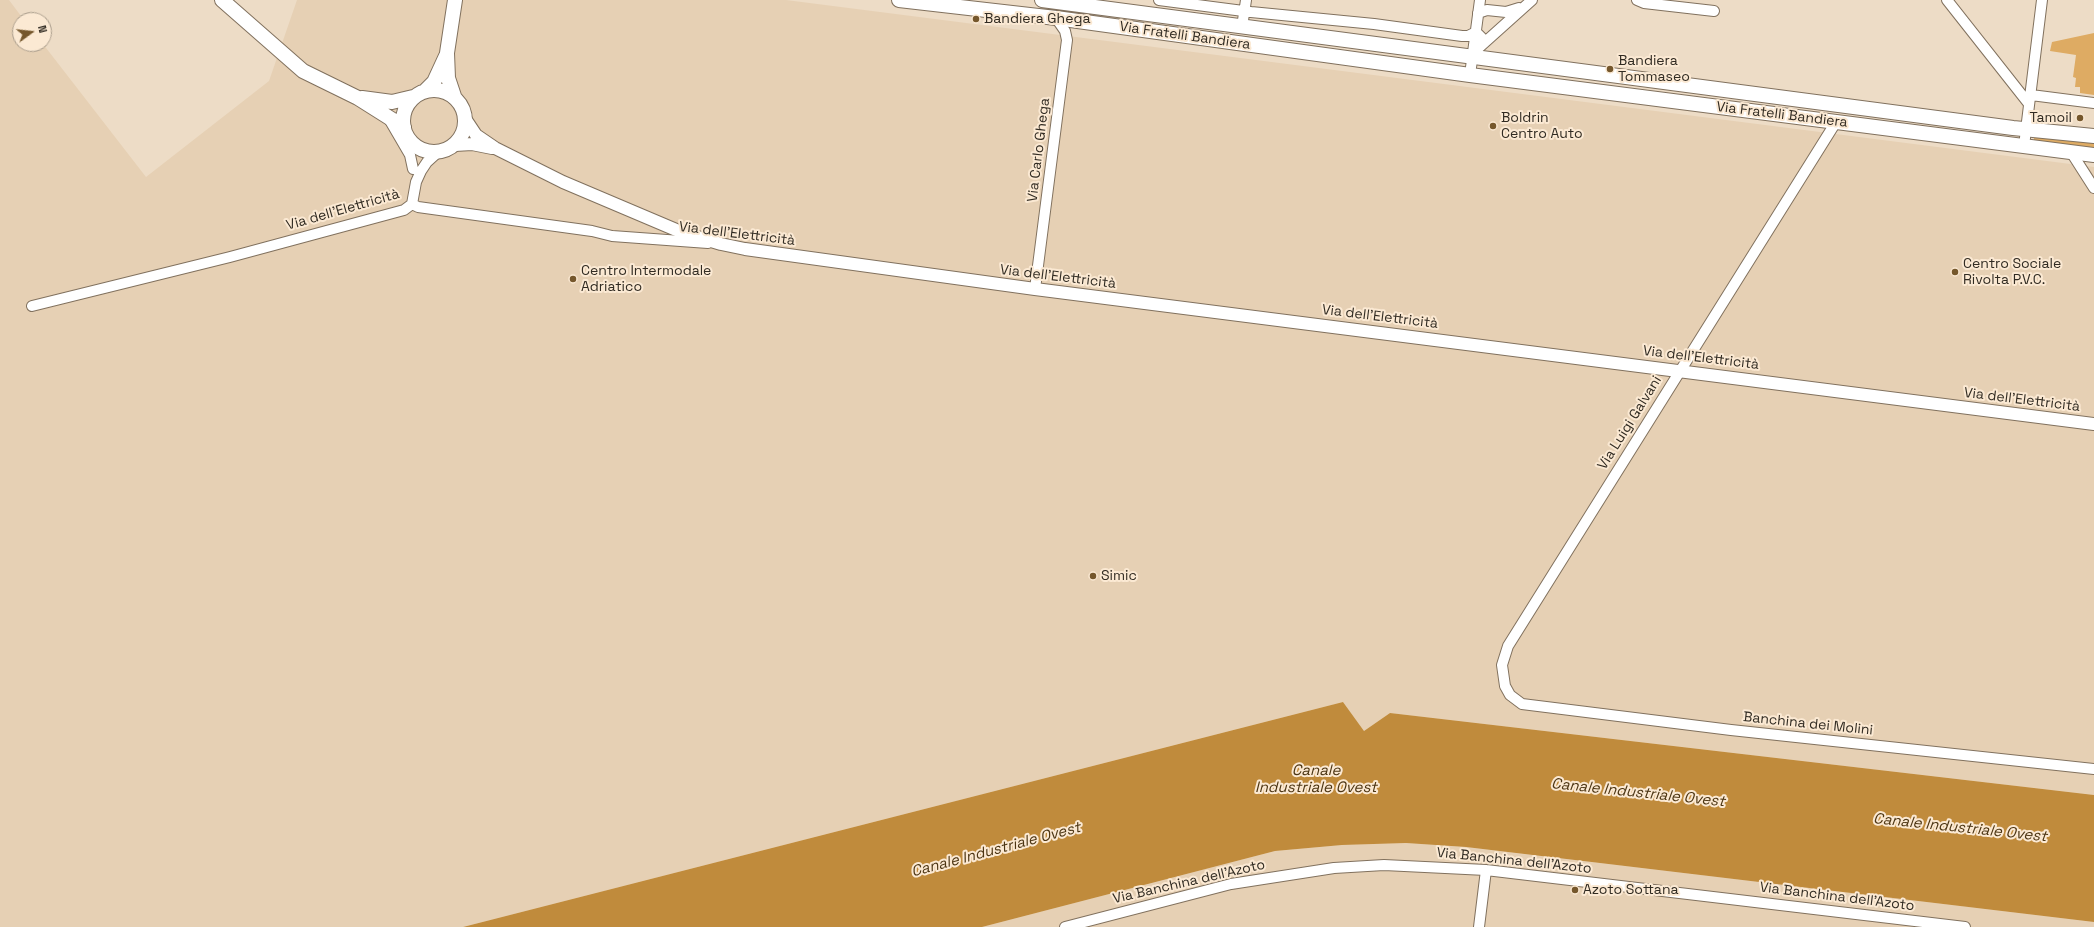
<!DOCTYPE html>
<html>
<head>
<meta charset="utf-8">
<style>
  body { margin:0 }
  #map { position:relative; width:2094px; height:927px; overflow:hidden; background:#eddcc6; font-family:"Space Grotesk",sans-serif }
  canvas { display:block }
  .north { position:absolute; left:12px; top:12px; width:40px; height:40px; box-sizing:border-box; background:#fbe9d3; border:1px solid #aa9d8c; border-radius:50%; rotate:75deg; font-size:11px; font-weight:700; line-height:16px; text-align:center; color:#312b22 }
  .north::after { content:''; display:block; margin:auto; width:14px; height:18px; background:#75572c; clip-path:polygon(50% 0,100% 100%,50% 72%,0 100%) }
</style>
</head>
<body>
<div id="map">
<canvas width="2094" height="927"></canvas>
<div class="north">N</div>
</div>
<script>
const context = document.querySelector('canvas').getContext('2d');
context.lineJoin = 'round';
function paint(path, color) { context.fillStyle = color; context.fill(path, 'evenodd'); }
const poly = rows => new Path2D(rows.map(r => 'M' + r).join(''));
function trace(path, color, width, dash) { context.strokeStyle = color; context.lineWidth = width; context.lineCap = dash ? 'butt' : 'round'; context.setLineDash(dash || []); context.stroke(path); }
function write(font, color, halo, rows, align = 'center') {
  context.font = font + ' "Space Grotesk",sans-serif'; context.lineWidth = 4; context.setLineDash([]); context.textBaseline = 'middle'; context.strokeStyle = halo; context.fillStyle = color; for (const [text, x, y, turn = 0] of rows) {
    context.save(); context.translate(x, y); context.rotate((+turn || 0) * Math.PI / 180); context.textAlign = isNaN(turn) ? turn : align; if (halo) context.strokeText(text, 0, 0); context.fillText(text, 0, 0); context.restore();
  }
}
const built = poly([
  [0,0,9,0,24,20,20,20,20,44,43,44,146,177,269,81,297,0,786,0,2094,167,2094,795,1390,713,1364,731,1343,702,463,927,0,927],
  [1406,843,1466,847,2094,922,2094,927,982,927,1275,851,1342,845]
]);
const green = poly([
  [2094,33,2094,95,2080,93,2080,87,2075,87,2076,78,2073,77,2076,55,2050,51,2052,42],
  [2037,137,2094,143,2094,150,2034,140,2034,138]
]);
const water = poly([
  [1343,702,1364,731,1390,713,2094,795,2094,922,1466,847,1406,843,1342,845,1275,851,982,927,463,927]
]);
const minor = poly([
  [1159,0,1251,12,1374,24,1462,36,1468,36,1476,32,1485,41],
  [1637,0,1644,3,1714,11],
  [1947,0,2029,104],
  [1478,13,1487,10,1506,12,1519,8],
  [1242,27,1246,0],
  [1474,52,1532,0],
  [1470,75,1480,0],
  [2031,95,2094,103],
  [389,119,410,155,413,169],
  [1836,122,1508,646,1502,665,1505,686,1510,695,1522,704,1731,730,2094,769],
  [2024,146,2042,0],
  [2071,152,2094,188],
  [412,204,418,207,592,231,612,236,708,243],
  [1035,289,1067,40,1065,31,1056,18],
  [32,306,230,257,404,210,412,204,416,182,421,171,427,162,438,152],
  [1065,927,1231,884,1334,868,1384,865,1486,870,1965,927],
  [1479,927,1486,870]
]);
const tertiary = poly([
  [466,120,476,135,495,148,563,182,681,232,721,244,745,249,1035,289,2094,424],
  [455,145,472,144,492,148]
]);
const secondary = poly([
  [222,0,303,71,358,98,404,127],
  [899,0,1056,18,1470,75,2094,155],
  [1042,0,2013,128,2094,136],
  '403 121a31 31 0 1 1 62 0a31 31 0 1 1-62 0Z',
  [426,90,434,82,446,56],
  [454,96,448,78,447,53,455,0],
  [362,98,392,102,413,97]
]);
const markers = [
  [976,19,4,"#75572c"],
  [1610,69,4,"#75572c"],
  [2080,118,4,"#75572c"],
  [1493,126,4,"#75572c"],
  [1955,272,4,"#75572c"],
  [573,279,4,"#75572c"],
  [1093,576,4,"#75572c"],
  [1575,890,4,"#75572c"]
];
const poiNames = [
  ["Bandiera Ghega",984,19],
  ["Bandiera",1618,61],
  ["Tommaseo",1618,77],
  ["Boldrin",1501,118],
  ["Centro Auto",1501,134],
  ["Tamoil",2072,118,"right"],
  ["Centro Sociale",1963,264],
  ["Rivolta P.V.C.",1963,280],
  ["Centro Intermodale",581,271],
  ["Adriatico",581,287],
  ["Simic",1101,576],
  ["Azoto Sottana",1583,890]
];
const streetNames = [
  ["Via Fratelli Bandiera",1185,36,8],
  ["Via Fratelli Bandiera",1782,115,7],
  ["Via Carlo Ghega",1039,150,-83],
  ["Via dell'Elettricità",343,210,-16],
  ["Via dell'Elettricità",737,234,7],
  ["Via dell'Elettricità",1058,277,7],
  ["Via dell'Elettricità",1380,317,7],
  ["Via dell'Elettricità",1701,358,7],
  ["Via dell'Elettricità",2022,400,7],
  ["Via Luigi Galvani",1630,423,-58],
  ["Banchina dei Molini",1808,724,6],
  ["Via Banchina dell'Azoto",1514,861,6],
  ["Via Banchina dell'Azoto",1189,882,-13],
  ["Via Banchina dell'Azoto",1837,897,7]
];
const waterNames = [
  ["Canale",1316,771],
  ["Industriale Ovest",1316,788],
  ["Canale Industriale Ovest",1638,793,6],
  ["Canale Industriale Ovest",1960,828,6],
  ["Canale Industriale Ovest",996,850,-15]
];
paint(built, '#e6d0b4');
paint(green, '#deab63');
paint(water, '#c08b3c');
trace(minor, '#81715e', 12);
trace(tertiary, '#81715e', 14);
trace(secondary, '#81715e', 16);
trace(minor, '#fff', 10);
trace(tertiary, '#fff', 12);
trace(secondary, '#fff', 14);
for (const [x, y, r, color] of markers) { const dot = new Path2D(); dot.arc(x, y, r, 0, 2 * Math.PI); context.fillStyle = color; context.fill(dot); trace(dot, '#fbe9d3', 1.5); }
write('14px', '#312b22', '#fbe9d3', poiNames, 'left');
write('14px', '#312b22', '#fbe9d3', streetNames);
write('italic 15px', '#4c3513', '#fbe9d3', waterNames);
</script>
</body>
</html>
